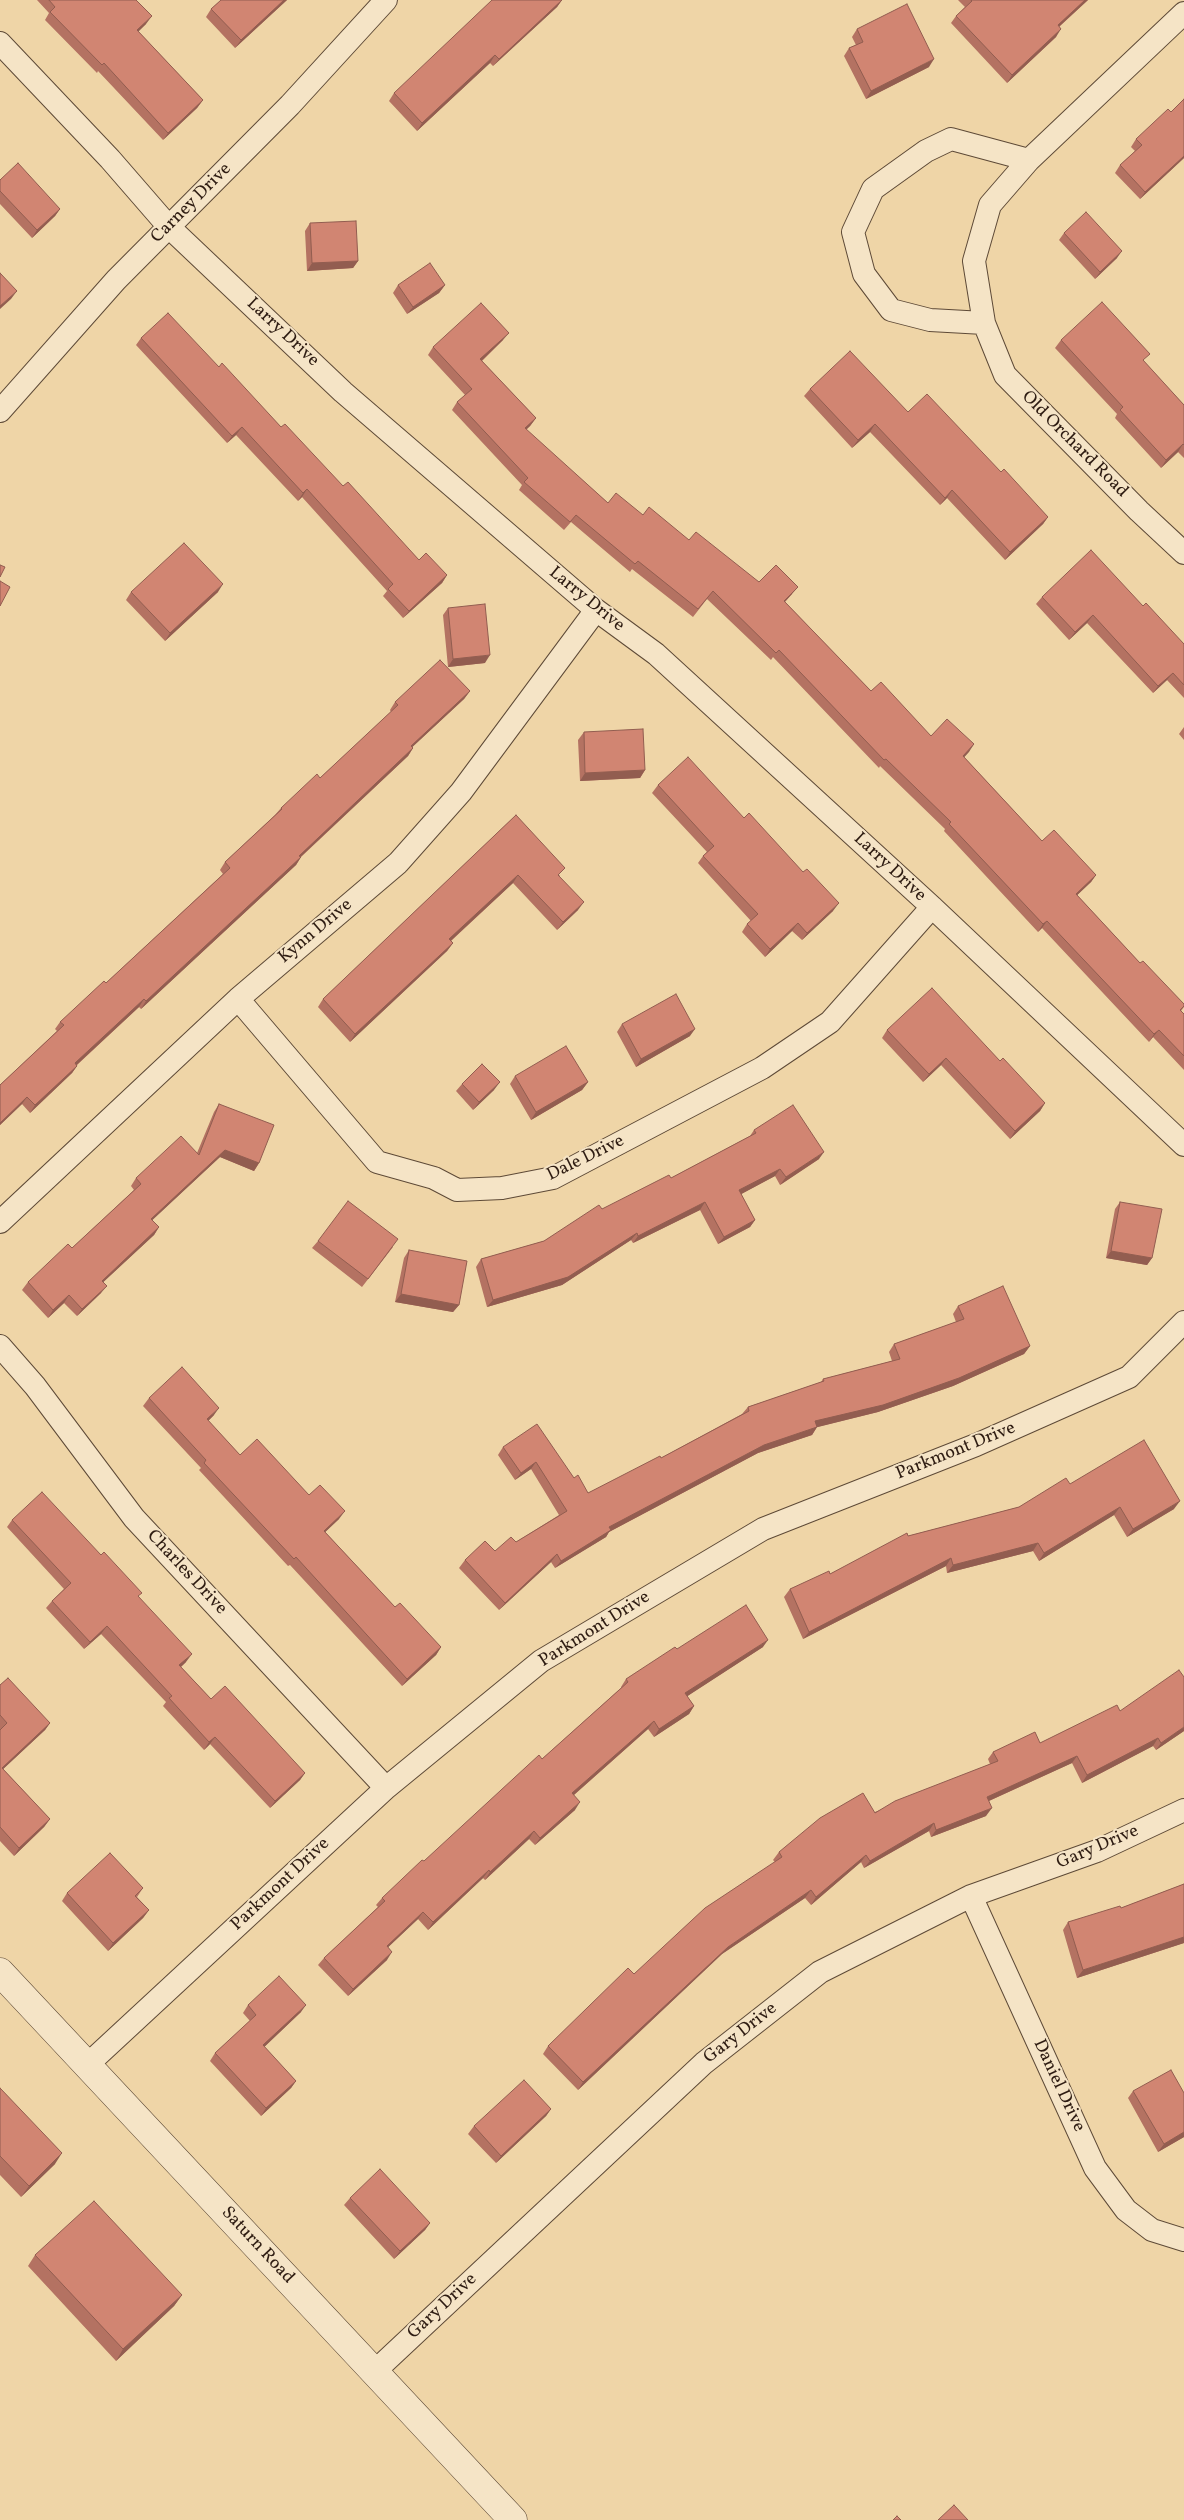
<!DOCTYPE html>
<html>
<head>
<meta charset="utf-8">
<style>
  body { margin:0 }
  canvas { display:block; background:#efd5a7 }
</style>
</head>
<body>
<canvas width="1184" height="2520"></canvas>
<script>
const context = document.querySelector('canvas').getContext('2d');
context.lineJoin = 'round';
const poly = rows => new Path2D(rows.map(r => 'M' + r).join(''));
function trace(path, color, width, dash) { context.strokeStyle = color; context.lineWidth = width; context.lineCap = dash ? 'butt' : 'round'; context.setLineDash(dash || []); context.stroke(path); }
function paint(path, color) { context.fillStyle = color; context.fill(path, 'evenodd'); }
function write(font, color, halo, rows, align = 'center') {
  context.font = font + ' Vollkorn,serif'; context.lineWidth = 4; context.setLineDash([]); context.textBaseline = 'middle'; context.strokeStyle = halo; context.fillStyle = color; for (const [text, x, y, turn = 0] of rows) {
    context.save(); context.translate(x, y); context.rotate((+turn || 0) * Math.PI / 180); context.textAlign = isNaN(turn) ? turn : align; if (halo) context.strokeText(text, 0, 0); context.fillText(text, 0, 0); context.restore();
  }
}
const minor = poly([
  [1184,13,1029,160,990,205,974,261,984,323,1005,375,1139,511,1184,553],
  [0,43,110,159,169,227,343,392,596,610,656,654,932,907,1184,1145],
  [984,323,930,320,891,310,864,274,853,232,873,189,926,151,951,139,1029,160],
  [0,411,116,280,290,105,386,0],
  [238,999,377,1162,434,1178,457,1190,502,1188,553,1178,762,1068,830,1022,932,907],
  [0,1222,238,999,398,863,461,792,596,610],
  [0,1346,35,1386,134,1518,386,1788],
  [971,1896,1095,2168,1126,2210,1152,2230,1184,2240],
  [86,2066,386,1788,541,1661,763,1529,976,1445,1129,1377,1184,1322],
  [374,2372,704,2063,820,1972,971,1896,1097,1851,1184,1810]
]);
const tertiary = poly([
  [0,1972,513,2520]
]);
const wall = poly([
  [37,0,136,0,146,24,138,31,203,100,197,108,163,140,98,71,97,73,45,20,49,13],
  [221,0,287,0,235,48,206,17,211,9],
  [562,0,557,7,493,66,490,63,417,131,389,101,394,93],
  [958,0,1088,0,1059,27,1056,37,1007,83,951,23,956,16,965,7],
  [857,29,929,67,866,99,844,56,849,48,856,45,852,37],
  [1184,99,1184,158,1140,199,1115,173,1120,165,1135,151,1131,147,1136,139,1171,112],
  [0,180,60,209,55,216,32,238,0,204],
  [310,223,358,261,353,268,307,271,305,231],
  [1064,233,1117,258,1095,279,1059,240],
  [398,285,445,285,439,293,407,314,393,293],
  [141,338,219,367,281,427,419,560,447,575,442,583,403,618,383,596,387,591,302,497,298,501,236,435,227,443,136,345],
  [503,340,482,361,536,418,530,426,526,430,608,503,643,515,689,540,759,582,792,594,785,602,871,691,931,736,974,744,964,757,1042,841,1096,875,1091,882,1077,895,1140,963,1184,1007,1181,1011,1184,1014,1184,1070,1153,1037,1149,1042,1042,928,1038,932,944,831,945,829,880,766,879,768,773,657,771,660,707,599,693,617,632,569,630,572,571,522,564,530,519,490,522,485,452,410,457,402,465,395,428,355,433,347],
  [1061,340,1144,362,1184,405,1184,458,1178,452,1161,468,1115,418,1117,414,1055,348],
  [810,389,908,412,1001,472,1048,517,1043,524,1005,560,947,498,940,505,870,432,852,448,804,396],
  [131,592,218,592,165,641,126,600],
  [1042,597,1143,606,1184,644,1184,698,1167,680,1153,693,1087,623,1069,640,1036,604],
  [448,608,485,663,448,667,443,615],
  [470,691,464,699,412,747,413,748,408,756,301,857,296,865,141,1009,139,1007,77,1065,77,1066,72,1073,30,1113,22,1104,0,1125,0,1085,57,1031,55,1029,60,1022,106,983,223,874,220,870,225,862,275,815,281,808,320,778,391,712,390,710,395,702],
  [1184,727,1184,740,1179,734],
  [584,732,645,770,640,778,580,781,578,740],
  [658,785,744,818,833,911,802,940,792,931,765,957,742,932,747,924,751,921,698,863,703,856,707,852,652,793],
  [516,815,560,876,559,877,578,910,557,930,513,883,451,941,453,943,447,951,350,1042,318,1007,323,999],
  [622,1024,690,1036,636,1067,617,1032],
  [887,1030,1000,1061,1045,1103,1040,1111,1010,1139,941,1065,923,1082,882,1038],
  [515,1076,588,1082,582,1090,531,1120,510,1084],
  [462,1084,494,1090,473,1110,456,1091],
  [219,1104,259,1163,254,1171,220,1157,152,1220,159,1227,154,1235,103,1282,101,1293,77,1316,64,1303,48,1318,22,1290,28,1282,72,1248,134,1190,131,1186,136,1178,197,1153,214,1112],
  [754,1130,819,1159,780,1185,775,1176,741,1194,755,1220,750,1227,718,1244,700,1210,633,1243,631,1240,562,1285,487,1307,476,1267,481,1259,544,1241,602,1209,671,1178,750,1136],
  [1120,1202,1152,1258,1147,1265,1106,1258,1115,1209],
  [318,1241,393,1247,362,1287,312,1248],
  [409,1250,459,1305,453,1312,395,1302,404,1258],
  [958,1306,1030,1346,1024,1354,953,1386,878,1412,817,1427,812,1435,758,1453,609,1532,606,1537,555,1568,551,1562,499,1610,459,1568,465,1560,495,1551,516,1542,559,1515,531,1469,515,1480,498,1455,503,1447,574,1478,588,1493,661,1458,742,1414,748,1407,821,1382,823,1379,892,1361,889,1352,894,1344,956,1322,953,1314],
  [149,1398,214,1415,208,1421,240,1455,309,1495,339,1519,325,1532,395,1607,441,1647,436,1655,402,1686,290,1565,288,1566,199,1470,201,1468,143,1406],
  [1070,1484,1174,1509,1127,1537,1114,1515,1039,1561,1033,1551,947,1573,946,1566,803,1639,784,1597,790,1589,830,1574,908,1536,1019,1507],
  [12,1520,139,1597,186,1662,181,1667,211,1699,305,1773,300,1780,270,1808,210,1744,204,1750,163,1706,166,1702,101,1634,84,1649,46,1608,52,1601,64,1589,7,1527],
  [763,1647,687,1696,694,1706,689,1714,654,1737,648,1729,574,1795,575,1810,535,1845,529,1839,485,1880,483,1878,428,1930,418,1919,388,1947,387,1960,348,1996,318,1965,324,1958,378,1907,376,1905,382,1898,542,1759,621,1688,621,1687,626,1679,677,1649],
  [0,1685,50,1723,45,1730,3,1769,50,1819,44,1827,14,1856,0,1841],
  [1120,1711,1184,1731,1156,1750,1153,1746,1082,1783,1072,1763,989,1801,986,1816,931,1837,929,1831,864,1868,861,1862,811,1905,805,1898,722,1954,578,2090,543,2054,548,2046,634,1974,775,1862,773,1860,779,1852,990,1764,988,1759,993,1752,1040,1743],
  [1184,1884,1184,1943,1077,1978,1063,1930,1068,1922,1121,1908],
  [143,1888,137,1897,149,1910,143,1918,108,1951,62,1901,67,1893],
  [248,2005,301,2012,264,2047,296,2081,291,2088,261,2116,210,2061,215,2053,250,2021,243,2013],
  [0,2088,55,2164,21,2197,0,2175],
  [1133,2091,1184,2093,1184,2137,1158,2152,1128,2098],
  [551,2109,546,2116,496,2163,468,2134,474,2126],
  [350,2198,430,2223,425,2230,394,2259,344,2205],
  [35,2255,182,2295,174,2306,116,2361,28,2266]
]);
const shadedWall = poly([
  [284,0,287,0,235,48,241,40],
  [562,0,557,7,493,66,499,59],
  [1085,0,1088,0,1052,33,1058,25],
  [152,16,146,24,132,38,137,30],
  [1061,29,1056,37,1007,83,1012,75],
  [495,55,490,63,417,131,422,123],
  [934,59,929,67,866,99,871,91],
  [203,100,197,108,163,140,168,133],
  [1184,156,1184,158,1140,199,1145,192],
  [60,209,55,216,32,238,37,230],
  [1122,251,1117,258,1095,279,1100,272],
  [358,261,353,268,307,271,312,263],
  [445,285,439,293,407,314,413,307],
  [17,291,11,299,0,309,0,306],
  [509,333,503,340,475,367,480,359],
  [536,418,530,426,519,436,525,428],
  [875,424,870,432,852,448,858,440],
  [242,427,236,435,227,443,232,436],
  [1183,444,1178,452,1161,468,1166,460],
  [307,489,302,497,298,501,303,493],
  [952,490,947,498,940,505,945,498],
  [1048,517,1043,524,1005,560,1010,552],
  [447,575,442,583,403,618,409,611],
  [223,584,218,592,165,641,170,633],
  [798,587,792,594,778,609,784,601],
  [1093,615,1087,623,1069,640,1075,632],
  [490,655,485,663,448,667,453,659],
  [1173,673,1167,680,1153,693,1158,686],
  [470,691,464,699,406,753,411,746],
  [974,744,969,752,958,764,963,756],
  [413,748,408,756,294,863,299,856],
  [645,770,640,778,580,781,585,773],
  [301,857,296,865,141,1009,146,1001],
  [518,875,513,883,444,947,449,939],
  [1096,875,1091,882,1070,902,1076,894],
  [584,902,578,910,557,930,563,922],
  [839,903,833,911,802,940,807,933],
  [1047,921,1042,928,1038,932,1043,924],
  [798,923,792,931,765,957,770,949],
  [453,943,447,951,350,1042,355,1034],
  [144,999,139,1007,70,1071,75,1063],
  [695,1029,690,1036,636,1067,641,1059],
  [1159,1030,1153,1037,1149,1042,1154,1034],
  [946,1058,941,1065,923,1082,929,1074],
  [77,1066,72,1073,30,1113,35,1105],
  [500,1082,494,1090,473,1110,479,1102],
  [588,1082,582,1090,531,1120,536,1112],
  [27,1097,22,1104,0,1125,0,1123],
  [1045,1103,1040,1111,1010,1139,1015,1131],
  [225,1150,259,1163,254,1171,220,1157,146,1226,151,1219],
  [824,1152,819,1159,780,1185,786,1177],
  [780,1169,775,1176,734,1198,739,1190],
  [705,1202,700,1210,633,1243,638,1236],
  [755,1220,750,1227,718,1244,724,1237],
  [159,1227,154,1235,97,1288,102,1281],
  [637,1233,631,1240,562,1285,487,1307,493,1300],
  [1111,1251,1152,1258,1147,1265,1106,1258],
  [107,1286,101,1293,77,1316,82,1309],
  [401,1294,459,1305,453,1312,395,1302],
  [69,1295,64,1303,48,1318,53,1310],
  [1030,1346,1024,1354,953,1386,878,1412,810,1429,815,1421],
  [219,1408,214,1415,202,1427,207,1419],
  [817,1427,812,1435,758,1453,609,1532,606,1537,555,1568,561,1561,609,1527,764,1445],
  [536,1462,531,1469,515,1480,521,1473],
  [1180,1501,1174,1509,1127,1537,1133,1529],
  [1120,1507,1114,1515,1039,1561,1044,1553],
  [345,1511,339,1519,319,1538,324,1531],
  [1038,1543,1033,1551,947,1573,953,1565],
  [557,1554,551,1562,499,1610,505,1603],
  [951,1558,946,1566,803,1639,809,1632],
  [107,1626,101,1634,84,1649,90,1642],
  [768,1640,763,1647,680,1701,685,1693],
  [441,1647,436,1655,402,1686,407,1679],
  [192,1654,186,1662,174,1673,179,1665],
  [694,1706,689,1714,654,1737,659,1729],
  [654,1721,648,1729,567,1801,572,1793],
  [50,1723,45,1730,0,1772,2,1768],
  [1184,1727,1184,1731,1156,1750,1161,1743],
  [215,1737,210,1744,204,1750,209,1742],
  [1158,1738,1153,1746,1082,1783,1087,1775],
  [1077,1756,1072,1763,982,1804,987,1797],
  [305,1773,300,1780,270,1808,275,1801],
  [580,1802,575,1810,535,1845,540,1838],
  [992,1808,986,1816,931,1837,936,1830],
  [50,1819,44,1827,14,1856,19,1848],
  [934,1823,929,1831,864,1868,870,1861],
  [534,1831,529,1839,485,1880,490,1872],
  [866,1855,861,1862,811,1905,816,1897],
  [489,1870,483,1878,428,1930,433,1922],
  [811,1890,805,1898,722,1954,578,2090,583,2082,728,1947],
  [149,1910,143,1918,108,1951,113,1943],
  [423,1912,418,1919,381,1954,387,1946],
  [1184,1937,1184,1943,1077,1978,1083,1970],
  [392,1952,387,1960,348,1996,353,1989],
  [306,2005,301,2012,258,2053,263,2045],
  [296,2081,291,2088,261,2116,266,2108],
  [551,2109,546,2116,496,2163,501,2156],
  [1184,2132,1184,2137,1158,2152,1164,2144],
  [62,2153,55,2164,21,2197,29,2186],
  [430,2223,425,2230,394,2259,400,2251],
  [182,2295,174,2306,116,2361,123,2349]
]);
const building = poly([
  [49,0,136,0,152,16,137,30,203,100,168,133,104,63,102,65,50,12,55,7,49,0],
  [221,0,284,0,241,40,211,9,221,0],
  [492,0,562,0,499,59,495,55,422,123,394,93,492,0],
  [971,0,1085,0,1058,25,1061,29,1012,75,956,16,972,1,971,0],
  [907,4,934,59,871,91,849,48,863,42,857,29,907,4],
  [1184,99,1184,156,1145,192,1120,165,1142,145,1136,139,1168,109,1171,112,1184,99],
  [18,163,60,209,37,230,0,191,0,180,18,163],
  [1086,212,1122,251,1100,272,1064,233,1086,212],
  [356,221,358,261,312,263,310,223,356,221],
  [430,263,445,285,413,307,398,285,430,263],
  [0,273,17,291,0,306,0,273],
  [1102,302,1150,354,1143,360,1184,405,1184,445,1183,444,1166,460,1120,410,1123,407,1061,340,1102,302],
  [481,303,509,333,480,359,536,418,525,428,608,503,616,493,643,515,649,507,689,540,696,532,759,582,776,565,798,587,784,601,871,691,881,682,931,736,947,719,974,744,963,756,1042,841,1054,830,1096,875,1076,894,1140,963,1143,961,1184,1004,1184,1006,1180,1010,1184,1014,1184,1056,1159,1030,1154,1034,1047,921,1043,924,949,824,951,822,886,759,884,760,779,650,776,653,713,591,698,609,638,561,635,564,576,515,570,522,524,482,528,478,457,402,472,389,433,347,481,303],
  [168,313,219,367,222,363,281,427,285,424,343,486,348,482,419,560,426,553,447,575,409,611,388,589,393,584,307,489,303,493,242,427,232,436,141,338,168,313],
  [850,351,908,412,927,394,1001,472,1004,469,1048,517,1010,552,952,490,945,498,875,424,858,440,810,389,850,351],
  [184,543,223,584,170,633,131,592,184,543],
  [1091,550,1143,606,1146,603,1184,644,1184,685,1173,673,1158,686,1093,615,1075,632,1042,597,1091,550],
  [0,565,5,567,0,577,0,565],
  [0,581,10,587,0,606,0,581],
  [485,604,490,655,453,659,448,608,485,604],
  [440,660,470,691,411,746,413,748,299,856,301,857,146,1001,144,999,75,1063,77,1066,35,1105,27,1097,0,1123,0,1085,64,1025,60,1022,104,981,106,983,230,868,225,862,282,809,281,808,317,774,320,778,398,705,395,702,440,660],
  [643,729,645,770,585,773,584,732,643,729],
  [688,757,744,818,749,813,803,872,807,869,839,903,807,933,798,923,770,949,747,924,758,914,703,856,714,846,658,785,688,757],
  [516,815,565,868,558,875,584,902,563,922,518,875,449,939,453,943,355,1034,323,999,516,815],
  [932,988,1000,1061,1003,1058,1045,1103,1015,1131,946,1058,929,1074,887,1030,932,988],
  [676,994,695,1029,641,1059,622,1024,676,994],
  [566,1046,588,1082,536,1112,515,1076,566,1046],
  [482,1064,500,1082,479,1102,462,1084,482,1064],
  [219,1104,274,1125,259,1163,225,1150,151,1219,159,1227,102,1281,107,1286,82,1309,69,1295,53,1310,28,1282,68,1244,72,1248,141,1184,136,1178,181,1136,199,1155,219,1104],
  [793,1105,824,1152,786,1177,780,1169,739,1190,755,1220,724,1237,705,1202,638,1236,637,1233,568,1277,493,1300,481,1259,544,1241,599,1205,602,1209,669,1175,671,1178,756,1133,754,1130,793,1105],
  [348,1201,398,1239,368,1279,318,1241,348,1201],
  [1120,1202,1162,1209,1152,1258,1111,1251,1120,1202],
  [409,1250,467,1261,459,1305,401,1294,409,1250],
  [1003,1286,1030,1346,959,1378,883,1405,815,1421,817,1427,764,1445,609,1527,611,1530,561,1561,557,1554,505,1603,465,1560,485,1541,495,1551,511,1537,516,1542,567,1511,536,1462,521,1473,503,1447,537,1424,574,1478,578,1475,588,1493,660,1456,661,1458,749,1411,748,1407,824,1381,823,1379,900,1359,894,1344,964,1319,958,1306,1003,1286],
  [182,1367,219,1408,207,1419,240,1455,257,1439,309,1495,320,1485,345,1511,324,1531,395,1607,400,1603,441,1647,407,1679,296,1557,294,1559,204,1463,206,1460,149,1398,182,1367],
  [1144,1440,1180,1501,1133,1529,1120,1507,1044,1553,1038,1543,953,1565,951,1558,809,1632,790,1589,829,1571,830,1574,907,1533,908,1536,1019,1507,1066,1478,1070,1484,1144,1440],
  [42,1492,101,1555,104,1552,142,1593,138,1596,192,1654,179,1665,211,1699,225,1686,305,1773,275,1801,215,1737,209,1742,169,1698,172,1696,107,1626,90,1642,52,1601,71,1583,12,1520,42,1492],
  [746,1605,768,1640,685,1693,694,1706,659,1729,654,1721,572,1793,580,1802,540,1838,534,1831,490,1872,489,1870,433,1922,423,1912,387,1946,392,1952,353,1989,324,1958,385,1901,382,1898,422,1860,424,1861,539,1755,542,1759,628,1682,626,1679,675,1647,677,1649,746,1605],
  [1179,1670,1184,1677,1184,1727,1161,1743,1158,1738,1087,1775,1077,1756,987,1797,992,1808,936,1830,934,1823,870,1861,866,1855,816,1897,811,1890,728,1947,583,2082,548,2046,628,1968,634,1974,705,1908,782,1857,779,1852,820,1818,863,1793,875,1813,895,1801,998,1761,993,1752,1035,1732,1040,1743,1117,1705,1120,1711,1179,1670],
  [8,1678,50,1723,2,1768,50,1819,19,1848,0,1827,0,1730,7,1723,0,1715,0,1685,8,1678],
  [110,1853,143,1888,135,1896,149,1910,113,1943,67,1893,110,1853],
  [1184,1884,1184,1937,1083,1970,1068,1922,1120,1906,1121,1908,1184,1884],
  [279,1976,306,2005,263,2045,296,2081,266,2108,215,2053,256,2015,248,2005,279,1976],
  [1171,2070,1184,2093,1184,2132,1164,2144,1133,2091,1171,2070],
  [524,2080,551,2109,501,2156,474,2126,524,2080],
  [0,2088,62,2153,29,2186,0,2156,0,2088],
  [380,2169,430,2223,400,2251,350,2198,380,2169],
  [94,2201,182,2295,123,2349,35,2255,94,2201],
  [954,2505,968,2520,938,2520,954,2505],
  [897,2516,901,2520,893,2520,897,2516]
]);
const streetNames = [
  ["Carney Drive",192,204,-45],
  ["Larry Drive",282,333,43],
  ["Old Orchard Road",1074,445,45],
  ["Larry Drive",586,600,39],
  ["Larry Drive",889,868,43],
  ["Kynn Drive",316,932,-40],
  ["Dale Drive",586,1159,-26],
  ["Parkmont Drive",956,1452,-22],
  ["Charles Drive",186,1573,47],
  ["Parkmont Drive",595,1630,-32],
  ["Gary Drive",1098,1848,-23],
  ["Parkmont Drive",281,1885,-43],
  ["Gary Drive",741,2034,-38],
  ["Daniel Drive",1058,2086,65],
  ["Saturn Road",257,2246,47],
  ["Gary Drive",443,2307,-43]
];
trace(minor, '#5e4a37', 24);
trace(tertiary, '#5e4a37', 29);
trace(minor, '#f5e4c6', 22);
trace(tertiary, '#f5e4c6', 28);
paint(wall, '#b47262');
paint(shadedWall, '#925d50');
paint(building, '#d18572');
trace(building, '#925d50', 1);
write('18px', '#2e1c12', '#f5e4c6', streetNames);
</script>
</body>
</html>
